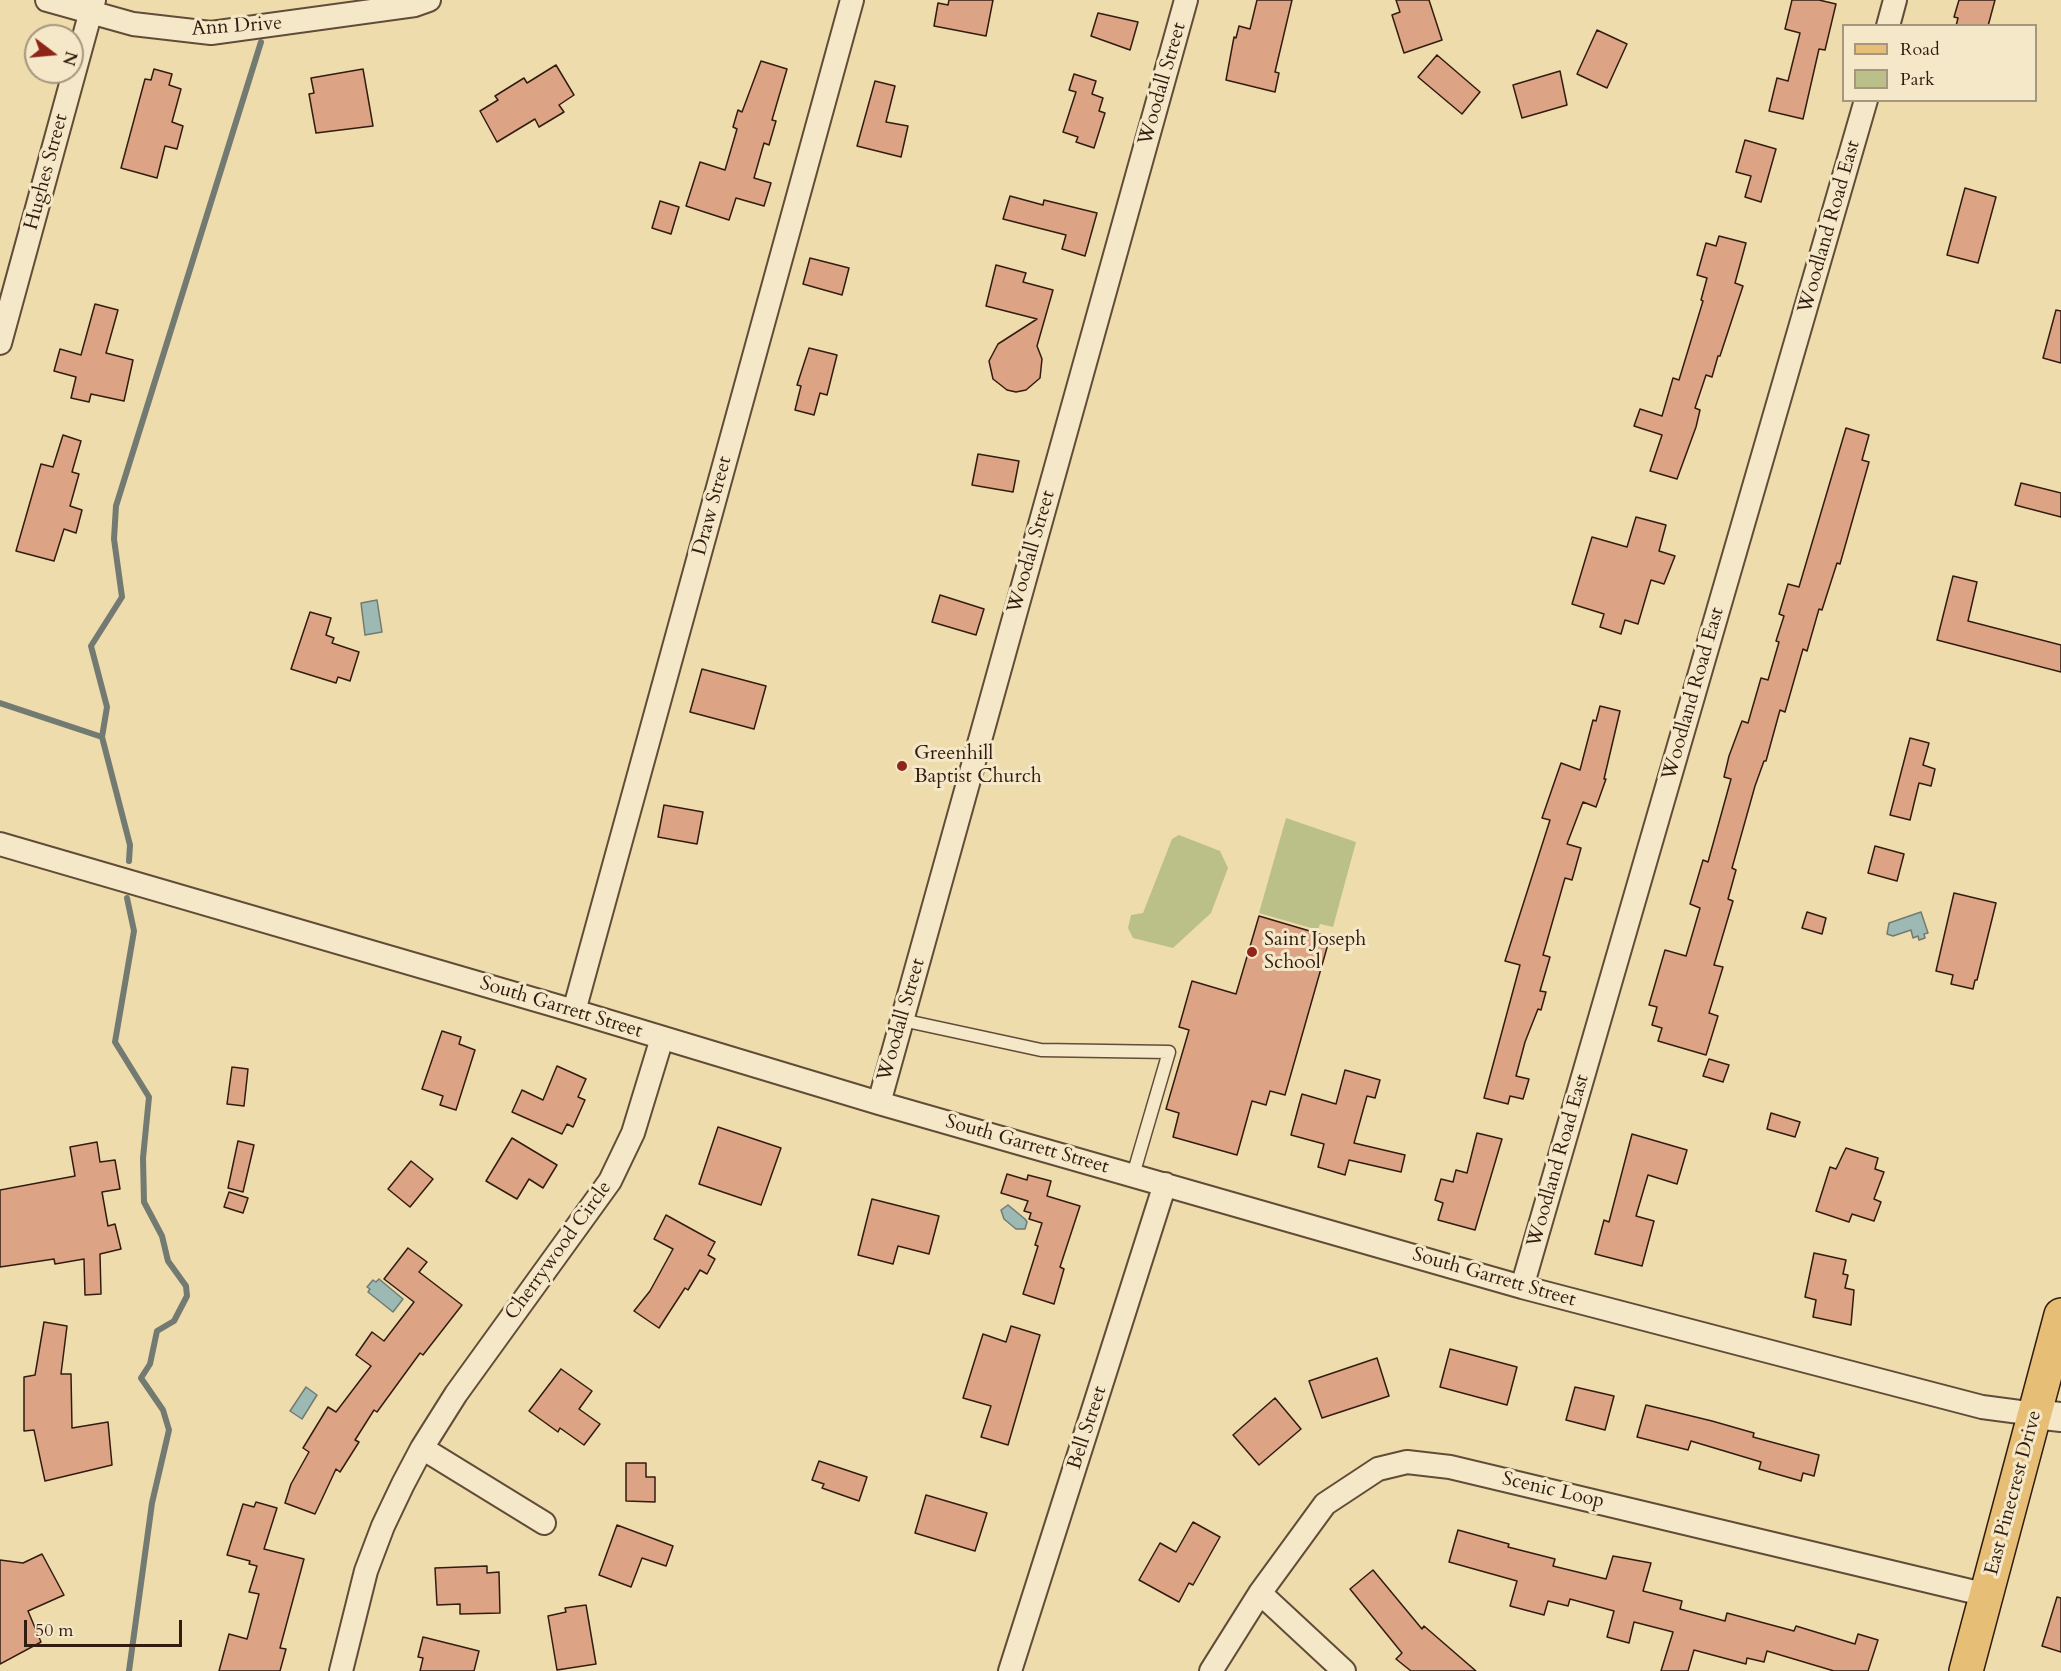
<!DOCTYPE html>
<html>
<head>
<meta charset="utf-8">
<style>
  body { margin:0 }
  #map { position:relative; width:2061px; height:1671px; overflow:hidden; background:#eedcac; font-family:Cardo,serif }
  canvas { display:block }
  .legend { position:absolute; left:1842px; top:24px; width:195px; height:78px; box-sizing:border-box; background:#f4e8c9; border:2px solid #a6967f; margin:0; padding:8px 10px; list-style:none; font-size:18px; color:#321c10 }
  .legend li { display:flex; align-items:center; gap:12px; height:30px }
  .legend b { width:30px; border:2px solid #a6967f }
  .north { position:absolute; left:24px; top:24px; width:60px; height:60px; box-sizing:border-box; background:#f4e8c9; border:2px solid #a6967f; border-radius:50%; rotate:106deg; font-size:16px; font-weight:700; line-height:24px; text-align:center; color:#321c10 }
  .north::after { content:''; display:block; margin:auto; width:21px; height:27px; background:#8f2418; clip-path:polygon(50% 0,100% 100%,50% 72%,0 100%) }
  .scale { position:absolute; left:24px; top:1620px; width:158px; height:27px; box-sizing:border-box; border:3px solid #321c10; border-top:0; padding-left:8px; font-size:18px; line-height:21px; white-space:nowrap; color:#321c10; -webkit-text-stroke:4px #f4e8c9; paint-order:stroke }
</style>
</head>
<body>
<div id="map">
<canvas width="2061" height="1671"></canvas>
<ul class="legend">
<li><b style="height:8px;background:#e7be76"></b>Road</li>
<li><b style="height:16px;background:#bbc088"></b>Park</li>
</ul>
<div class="north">N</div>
<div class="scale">50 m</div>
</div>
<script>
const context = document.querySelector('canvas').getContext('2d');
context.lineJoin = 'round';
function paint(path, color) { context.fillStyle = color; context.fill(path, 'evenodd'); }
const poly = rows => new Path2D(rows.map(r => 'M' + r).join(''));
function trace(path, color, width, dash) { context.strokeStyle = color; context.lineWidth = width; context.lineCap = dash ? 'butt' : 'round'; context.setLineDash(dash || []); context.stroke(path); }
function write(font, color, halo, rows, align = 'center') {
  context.font = font + ' Cardo,serif'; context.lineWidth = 6; context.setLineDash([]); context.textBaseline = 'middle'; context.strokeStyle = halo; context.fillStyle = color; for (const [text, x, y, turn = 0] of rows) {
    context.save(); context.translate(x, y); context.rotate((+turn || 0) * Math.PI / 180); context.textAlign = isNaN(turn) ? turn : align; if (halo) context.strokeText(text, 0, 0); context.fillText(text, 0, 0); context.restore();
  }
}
const green = poly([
  [1286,818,1356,842,1333,927,1320,924,1318,930,1259,913],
  [1179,835,1220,851,1228,868,1211,913,1173,948,1133,938,1128,928,1131,915,1143,913,1172,839]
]);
const water = poly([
  [377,600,382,632,365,635,361,603,377,600],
  [1921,912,1928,933,1924,934,1925,938,1919,940,1918,936,1913,938,1911,930,1893,936,1887,934,1889,923,1921,912],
  [1008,1205,1025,1219,1027,1222,1025,1229,1016,1229,1004,1219,1001,1210,1008,1205],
  [379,1279,403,1299,393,1312,368,1292,370,1289,367,1287,373,1280,376,1282,379,1279],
  [306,1387,317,1395,302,1419,290,1411,306,1387]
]);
const stream = poly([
  [0,703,102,737,130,845,129,861],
  [102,737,107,707,91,646,122,597,114,539,116,506,261,42],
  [127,898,134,931,115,1042,149,1097,143,1158,144,1202,162,1236,168,1261,186,1286,187,1296,174,1321,157,1331,150,1364,141,1378,163,1410,169,1430,152,1503,129,1671]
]);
const building = poly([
  [949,0,993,0,986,36,934,26,938,3,948,5,949,0],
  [1257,0,1292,0,1275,72,1279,73,1275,92,1226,80,1234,37,1236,38,1239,26,1250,29,1257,0],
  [1396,0,1429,0,1442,40,1404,53,1392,15,1400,12,1396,0],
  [1792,0,1819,0,1836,4,1825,50,1819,49,1803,119,1769,111,1777,78,1788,81,1800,33,1785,29,1792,0],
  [1959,0,1995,0,1988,26,1956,26,1958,18,1954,17,1959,0],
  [1098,13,1138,22,1130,50,1091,36,1098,13],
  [1597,30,1627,44,1607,88,1577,74,1597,30],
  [1437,55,1480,92,1462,114,1418,77,1437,55],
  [761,61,787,69,772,120,776,121,769,145,764,143,754,178,771,183,764,206,736,198,729,220,686,206,700,162,725,170,737,129,733,127,738,110,742,112,761,61],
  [556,65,574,95,559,105,564,112,539,127,535,119,497,142,480,111,498,100,495,96,524,78,527,83,556,65],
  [154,69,172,74,169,85,181,89,172,122,183,126,177,149,165,146,157,178,121,168,145,79,151,80,154,69],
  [363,69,373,126,316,133,309,94,314,93,311,78,363,69],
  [1560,71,1567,105,1522,118,1513,85,1560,71],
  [1074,74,1096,81,1092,94,1103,98,1099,111,1105,113,1094,148,1076,142,1078,137,1063,132,1076,92,1069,90,1074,74],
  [875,81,895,86,886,122,908,126,901,157,857,146,875,81],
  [1745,140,1776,149,1761,202,1745,197,1751,176,1736,172,1745,140],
  [1965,188,1996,197,1978,263,1947,255,1965,188],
  [1010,196,1043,205,1044,200,1097,213,1085,256,1062,249,1066,235,1003,219,1010,196],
  [660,201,679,207,671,234,652,228,660,201],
  [1719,236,1746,243,1735,283,1743,286,1720,356,1718,356,1712,377,1706,375,1695,408,1700,410,1696,427,1677,479,1650,471,1662,435,1634,426,1640,409,1662,416,1673,378,1679,380,1703,301,1701,300,1707,278,1697,275,1706,243,1716,246,1719,236],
  [810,258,849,268,842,295,803,284,810,258],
  [996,265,1026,273,1023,282,1053,290,1037,346,1042,359,1040,378,1026,390,1016,392,1007,390,993,379,989,361,998,344,1037,319,986,306,996,265],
  [95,304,118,310,106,353,133,360,124,401,91,394,89,402,71,398,76,377,54,371,60,349,81,355,95,304],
  [2056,310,2061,311,2061,363,2043,358,2056,310],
  [809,348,837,355,827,395,820,393,814,415,795,410,801,386,797,385,809,348],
  [1846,428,1869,435,1862,460,1869,462,1840,564,1837,563,1822,610,1819,609,1807,651,1803,649,1785,712,1780,710,1766,761,1764,761,1755,786,1732,868,1736,870,1728,899,1733,901,1714,965,1723,967,1709,1013,1718,1016,1706,1055,1658,1041,1662,1028,1652,1025,1657,1007,1649,1005,1665,950,1686,956,1700,908,1690,904,1703,860,1708,862,1731,779,1724,777,1729,756,1742,721,1748,723,1761,678,1768,680,1779,642,1776,641,1784,616,1779,614,1788,584,1799,587,1846,428],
  [63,435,81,441,72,472,79,474,70,506,82,510,76,533,64,529,54,561,16,551,41,464,53,467,63,435],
  [978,454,1019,461,1013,492,972,485,978,454],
  [2021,483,2061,493,2061,517,2015,505,2021,483],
  [1636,517,1666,525,1659,551,1675,556,1664,584,1651,580,1638,624,1625,620,1621,634,1600,627,1604,614,1572,604,1592,537,1627,547,1636,517],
  [1953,576,1977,582,1968,621,2061,645,2061,672,1937,640,1953,576],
  [940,595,984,609,976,635,932,622,940,595],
  [310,612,331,618,326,635,334,638,332,643,359,652,350,681,338,677,336,683,291,669,310,612],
  [702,669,766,686,754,729,690,712,702,669],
  [1600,706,1620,711,1604,779,1606,779,1596,807,1583,802,1567,844,1581,848,1572,880,1565,878,1543,955,1550,957,1540,991,1546,992,1541,1010,1538,1009,1525,1042,1516,1076,1529,1079,1523,1099,1510,1096,1508,1104,1484,1098,1520,965,1505,961,1550,820,1542,818,1561,763,1580,770,1593,720,1596,721,1600,706],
  [1910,738,1929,743,1923,765,1935,769,1931,786,1919,783,1910,820,1890,815,1910,738],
  [664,805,703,812,697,844,658,837,664,805],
  [1875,846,1904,854,1897,881,1868,873,1875,846],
  [1954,893,1996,903,1977,980,1975,980,1973,989,1951,984,1953,975,1936,971,1954,893],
  [1807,912,1826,918,1822,934,1802,928,1807,912],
  [1259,916,1330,937,1285,1095,1270,1091,1266,1105,1252,1101,1237,1155,1173,1137,1179,1113,1166,1109,1189,1030,1179,1027,1192,981,1236,994,1259,916],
  [442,1031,461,1037,459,1044,475,1050,456,1110,440,1105,443,1096,422,1089,442,1031],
  [1709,1059,1729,1065,1723,1082,1703,1076,1709,1059],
  [557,1066,586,1079,578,1097,585,1100,573,1127,567,1124,562,1134,512,1112,522,1090,543,1100,557,1066],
  [232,1067,248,1069,244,1106,227,1104,232,1067],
  [1345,1070,1380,1080,1375,1098,1367,1096,1354,1143,1405,1155,1401,1172,1349,1160,1345,1175,1318,1167,1324,1144,1291,1135,1302,1094,1336,1104,1345,1070],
  [1771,1113,1800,1122,1795,1137,1767,1129,1771,1113],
  [718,1127,781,1148,761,1205,699,1184,718,1127],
  [1477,1133,1502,1139,1475,1230,1438,1220,1443,1203,1435,1200,1441,1179,1453,1182,1456,1170,1467,1173,1477,1133],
  [1632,1134,1687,1150,1677,1184,1648,1175,1636,1216,1654,1221,1642,1266,1595,1254,1604,1220,1609,1222,1632,1134],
  [512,1138,557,1165,543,1188,529,1179,517,1199,486,1181,512,1138],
  [238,1141,254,1145,243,1192,228,1188,238,1141],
  [97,1142,100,1162,115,1160,120,1189,102,1192,108,1226,115,1224,121,1249,100,1254,101,1294,85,1295,84,1259,55,1264,54,1259,0,1267,0,1190,75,1176,70,1147,97,1142],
  [1846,1148,1878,1158,1875,1169,1884,1172,1874,1199,1881,1202,1874,1221,1852,1214,1849,1222,1816,1211,1830,1167,1836,1169,1846,1148],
  [411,1161,433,1179,410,1207,388,1189,411,1161],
  [1007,1174,1027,1180,1028,1175,1051,1181,1047,1196,1080,1206,1060,1267,1064,1269,1054,1304,1023,1294,1038,1246,1035,1245,1042,1223,1029,1219,1031,1213,1024,1211,1028,1201,1001,1193,1007,1174],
  [229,1192,248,1198,243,1213,224,1207,229,1192],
  [872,1199,939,1216,929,1254,898,1246,893,1264,858,1255,872,1199],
  [666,1215,715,1242,708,1255,715,1259,707,1274,700,1270,688,1290,685,1288,659,1328,634,1311,650,1291,673,1249,654,1239,666,1215],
  [408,1248,427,1262,419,1272,462,1305,423,1355,420,1353,377,1412,374,1410,355,1440,359,1442,340,1472,336,1469,315,1514,285,1503,291,1484,309,1452,303,1448,328,1407,336,1412,371,1366,356,1355,372,1332,384,1341,414,1302,384,1279,408,1248],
  [1814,1253,1846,1260,1843,1274,1848,1275,1845,1288,1854,1290,1851,1325,1813,1317,1816,1300,1805,1297,1814,1253],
  [44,1322,67,1326,61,1374,71,1374,72,1428,108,1422,112,1465,45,1481,34,1430,24,1431,24,1377,35,1375,44,1322],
  [1011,1326,1040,1335,1008,1445,981,1437,991,1406,963,1398,983,1334,1006,1342,1011,1326],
  [1450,1349,1517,1367,1507,1405,1440,1387,1450,1349],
  [1377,1358,1389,1396,1322,1418,1309,1381,1377,1358],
  [561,1369,592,1391,579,1409,600,1424,584,1445,560,1428,558,1432,529,1411,561,1369],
  [1575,1387,1614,1396,1605,1430,1566,1420,1575,1387],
  [1275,1398,1301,1429,1259,1465,1233,1435,1275,1398],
  [1646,1405,1712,1421,1754,1433,1753,1437,1819,1455,1814,1476,1803,1473,1801,1481,1759,1469,1761,1462,1691,1441,1688,1450,1637,1437,1646,1405],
  [819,1461,867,1477,859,1501,822,1488,824,1484,812,1480,819,1461],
  [626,1463,646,1463,646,1477,655,1477,655,1502,626,1501,626,1463],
  [926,1495,987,1513,975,1551,915,1533,926,1495],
  [256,1502,277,1508,264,1549,304,1559,280,1648,286,1649,280,1671,219,1671,229,1634,247,1639,259,1594,249,1592,257,1566,249,1564,250,1561,227,1555,243,1504,254,1507,256,1502],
  [1193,1522,1220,1537,1193,1585,1189,1583,1179,1602,1139,1580,1160,1543,1176,1552,1193,1522],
  [617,1525,673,1546,666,1566,642,1558,631,1587,599,1575,617,1525],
  [1458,1530,1509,1544,1508,1547,1555,1559,1553,1566,1606,1579,1613,1556,1651,1563,1643,1591,1682,1601,1680,1609,1725,1621,1727,1613,1794,1631,1796,1626,1855,1644,1858,1634,1878,1640,1868,1671,1834,1671,1767,1651,1764,1662,1747,1658,1746,1664,1694,1650,1688,1671,1661,1671,1673,1632,1634,1622,1629,1643,1607,1637,1614,1611,1570,1599,1568,1606,1548,1601,1544,1615,1510,1606,1517,1581,1449,1562,1458,1530],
  [42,1554,64,1595,28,1611,41,1642,0,1664,0,1560,23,1563,42,1554],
  [487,1566,487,1573,499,1572,500,1613,460,1614,460,1604,437,1605,435,1568,487,1566],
  [1373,1570,1422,1629,1424,1626,1476,1671,1411,1671,1396,1659,1402,1653,1350,1589,1373,1570],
  [2057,1597,2061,1598,2061,1652,2042,1646,2057,1597],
  [586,1605,596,1664,557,1670,548,1616,566,1612,565,1608,586,1605],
  [423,1637,479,1651,474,1671,420,1671,423,1658,418,1657,423,1637]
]);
const service = poly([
  [902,1020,1041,1050,1169,1052,1133,1175]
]);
const minor = poly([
  [47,0,133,24,211,33,415,5,429,0],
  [1888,26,1895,0],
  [0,343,94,0],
  [0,844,574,1011,879,1103,1522,1287,1982,1407,2035,1414],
  [574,1011,852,0],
  [879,1103,1186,0],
  [1522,1287,1866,100],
  [422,1448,544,1523],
  [1260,1593,1344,1671],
  [341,1671,366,1571,383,1526,403,1484,422,1448,456,1394,610,1181,633,1133,662,1038],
  [1010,1671,1165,1184],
  [1211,1671,1260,1593,1325,1504,1378,1469,1407,1462,1450,1467,1987,1595]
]);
const tertiary = poly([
  [2035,1414,2061,1417]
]);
const primary = poly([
  [1966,1671,2061,1315]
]);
const markers = [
  [902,766,6,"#8f2418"],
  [1252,952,6,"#8f2418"]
];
const streetNames = [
  ["Ann Drive",237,27,-4],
  ["Woodall Street",1163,84,-74],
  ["Hughes Street",47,172,-75],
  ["Woodland Road East",1830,227,-74],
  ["Draw Street",713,506,-75],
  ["Woodall Street",1032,552,-74],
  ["Woodland Road East",1694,694,-74],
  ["South Garrett Street",561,1008,17],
  ["Woodall Street",902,1020,-74],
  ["South Garrett Street",1027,1145,16],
  ["Woodland Road East",1559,1161,-74],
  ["Cherrywood Circle",559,1251,-54],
  ["South Garrett Street",1494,1278,16],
  ["Bell Street",1088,1428,-72],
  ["Scenic Loop",1553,1491,13],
  ["East Pinecrest Drive",2014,1493,-75]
];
const poiNames = [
  ["Greenhill",914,754],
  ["Baptist Church",914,777],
  ["Saint Joseph",1264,940],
  ["School",1264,963]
];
paint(green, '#bbc088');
paint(water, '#9cb9b3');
trace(water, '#727a72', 1.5);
trace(stream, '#727a72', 6);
paint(building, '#dda385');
trace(building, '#321c10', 1.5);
trace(service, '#614c37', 15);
trace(minor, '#614c37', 26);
trace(tertiary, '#614c37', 32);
trace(primary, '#321c10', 36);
trace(service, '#f4e8c9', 12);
trace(minor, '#f4e8c9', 22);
trace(tertiary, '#f4e8c9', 28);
trace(primary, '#e7be76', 33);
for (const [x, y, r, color] of markers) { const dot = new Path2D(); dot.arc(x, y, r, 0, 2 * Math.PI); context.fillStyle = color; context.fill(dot); trace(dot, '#f4e8c9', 2); }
write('20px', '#321c10', '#f4e8c9', streetNames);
write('20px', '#321c10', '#f4e8c9', poiNames, 'left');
</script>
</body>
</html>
